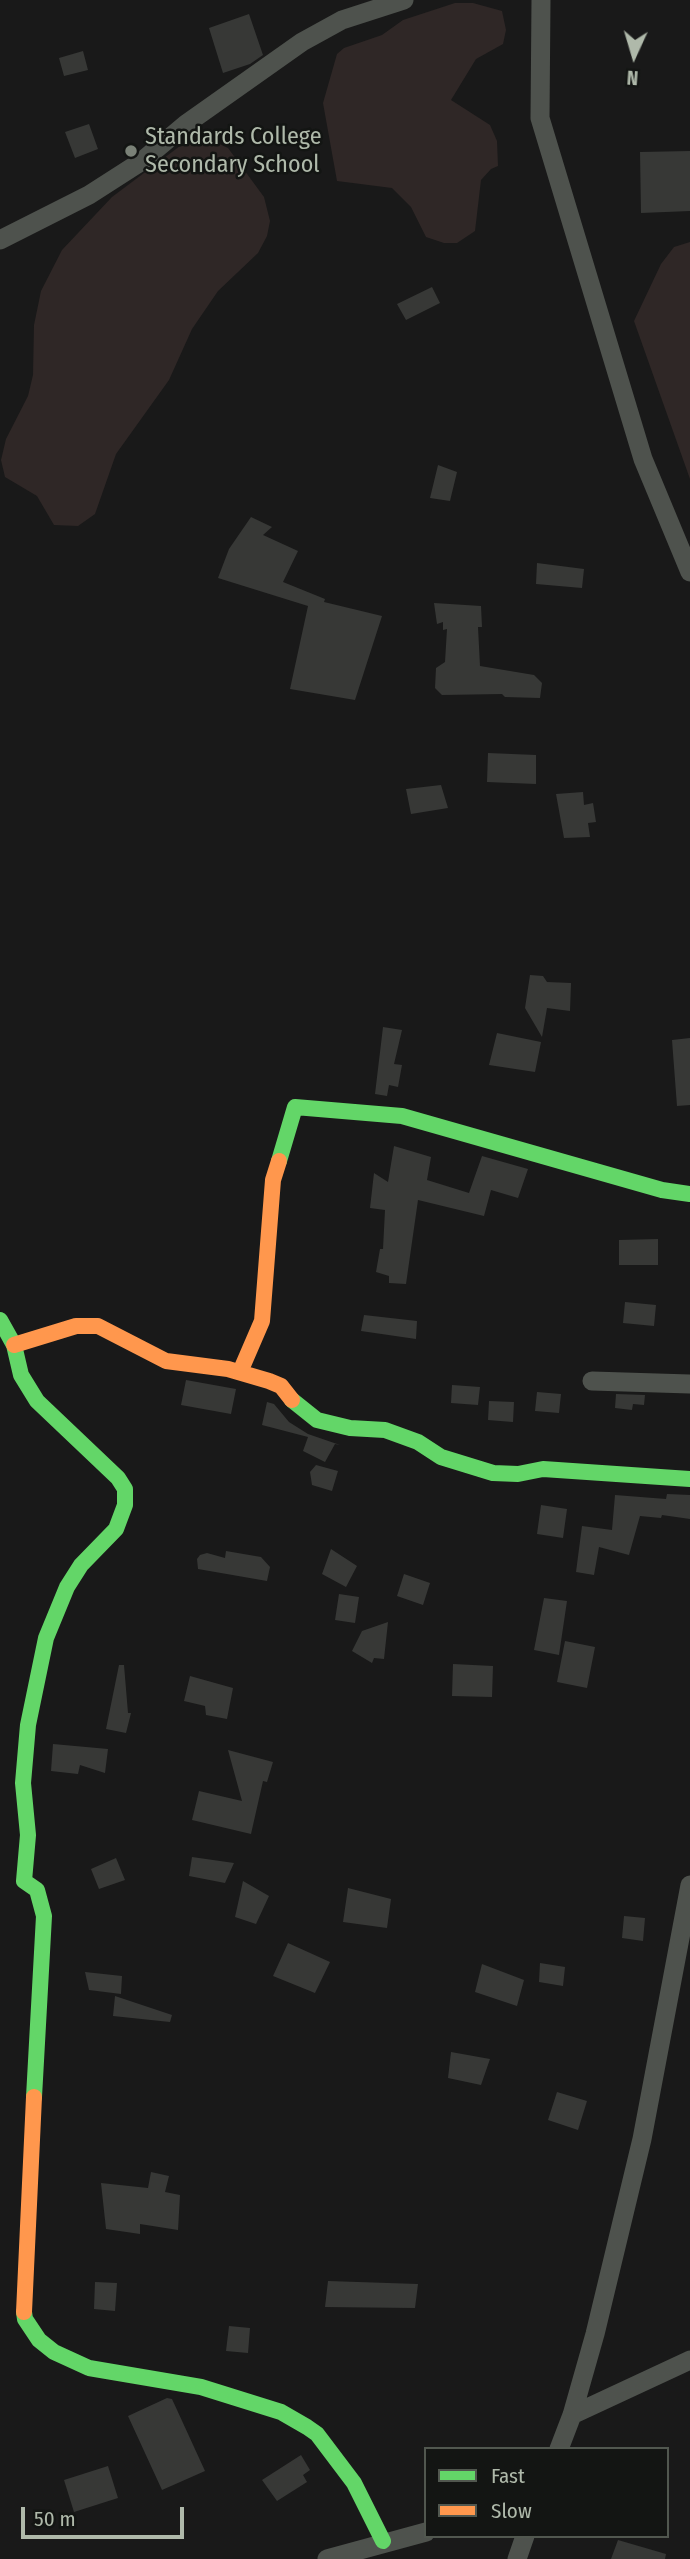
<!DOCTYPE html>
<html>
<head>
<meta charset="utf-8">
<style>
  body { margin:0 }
  #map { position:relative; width:690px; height:2559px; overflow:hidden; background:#191919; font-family:"Fira Sans Condensed",sans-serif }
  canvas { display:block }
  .legend { position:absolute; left:424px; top:2447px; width:245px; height:91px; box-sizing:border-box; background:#131513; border:2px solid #51574f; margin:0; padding:9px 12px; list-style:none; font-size:21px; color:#afb9aa }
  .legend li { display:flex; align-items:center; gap:14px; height:35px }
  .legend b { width:35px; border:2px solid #51574f }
  .north { position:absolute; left:599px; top:21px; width:70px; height:70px; -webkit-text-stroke:5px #131513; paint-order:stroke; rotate:184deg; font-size:19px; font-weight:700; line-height:28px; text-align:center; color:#afb9aa }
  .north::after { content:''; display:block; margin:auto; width:24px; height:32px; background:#afb9aa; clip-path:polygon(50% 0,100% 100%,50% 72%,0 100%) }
  .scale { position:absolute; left:21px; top:2507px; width:163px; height:32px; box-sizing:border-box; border:4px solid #afb9aa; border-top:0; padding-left:9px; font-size:21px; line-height:24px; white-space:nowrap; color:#afb9aa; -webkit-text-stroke:5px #131513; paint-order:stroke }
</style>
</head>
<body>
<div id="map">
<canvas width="690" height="2559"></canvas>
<ul class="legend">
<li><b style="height:9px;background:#63d668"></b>Fast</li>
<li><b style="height:9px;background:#ff974d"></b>Slow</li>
</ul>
<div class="north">N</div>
<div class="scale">50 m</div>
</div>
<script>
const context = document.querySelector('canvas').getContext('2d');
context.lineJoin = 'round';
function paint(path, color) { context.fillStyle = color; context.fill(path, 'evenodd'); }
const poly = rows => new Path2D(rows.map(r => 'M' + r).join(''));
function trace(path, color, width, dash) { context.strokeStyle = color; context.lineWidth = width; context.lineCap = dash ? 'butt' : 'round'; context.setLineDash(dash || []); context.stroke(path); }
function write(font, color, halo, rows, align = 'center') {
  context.font = font + ' "Fira Sans Condensed",sans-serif'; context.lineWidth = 5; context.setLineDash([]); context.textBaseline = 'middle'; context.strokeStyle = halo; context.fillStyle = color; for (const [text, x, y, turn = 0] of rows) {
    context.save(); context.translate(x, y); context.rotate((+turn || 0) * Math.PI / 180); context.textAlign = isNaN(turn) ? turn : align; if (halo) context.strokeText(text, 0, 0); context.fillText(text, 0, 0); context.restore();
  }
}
const green = poly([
  [455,3,473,3,502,11,506,30,503,44,476,59,451,100,490,125,497,141,498,166,491,169,481,180,475,231,457,243,444,243,426,237,411,207,392,188,337,181,323,103,337,54,344,48,382,35,403,20],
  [209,139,228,148,264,197,270,221,267,236,258,253,218,291,192,329,169,380,116,454,95,514,78,526,54,525,37,496,5,477,1,460,6,439,28,396,33,375,34,325,41,291,62,250,112,197,188,140],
  [690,242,690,479,634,321,661,264,674,247]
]);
const building = poly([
  [249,14,263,55,250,64,223,73,209,28],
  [83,51,88,70,64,76,59,58],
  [89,124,98,149,75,158,65,132],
  [690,151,690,211,641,213,640,152],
  [432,287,440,303,406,320,397,304],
  [438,465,457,472,450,501,430,498],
  [251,517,272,527,263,535,298,551,283,582,325,599,324,602,382,616,355,700,290,689,308,606,218,578,229,549],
  [537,563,584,569,582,588,536,584],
  [434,603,481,606,482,627,478,627,480,666,534,675,542,683,540,698,505,697,502,694,442,695,435,688,436,668,445,662,447,629,443,630,443,622,437,624],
  [488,753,536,755,536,784,487,782],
  [441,785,448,808,411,814,406,789],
  [583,792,584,805,593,803,596,822,588,823,590,837,564,838,556,794],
  [530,975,543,976,547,982,571,983,570,1011,547,1008,542,1037,525,1008],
  [383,1027,402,1030,394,1064,402,1065,398,1087,389,1085,387,1096,375,1094],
  [497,1033,541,1042,535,1072,489,1065],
  [690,1038,690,1105,677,1106,672,1040],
  [394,1146,431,1157,427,1180,469,1193,482,1156,528,1169,518,1198,491,1190,484,1216,418,1200,406,1284,389,1283,389,1276,376,1272,380,1249,383,1249,385,1210,370,1208,374,1173,388,1182],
  [658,1239,658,1265,619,1265,619,1240],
  [625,1302,656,1305,654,1326,623,1323],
  [364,1315,417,1321,416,1339,361,1331],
  [186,1380,236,1389,231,1414,181,1405],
  [452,1385,480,1387,478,1405,451,1403],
  [537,1392,561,1394,559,1413,535,1411],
  [616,1394,645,1395,644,1405,633,1404,632,1410,615,1408],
  [489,1401,514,1402,513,1422,488,1420],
  [267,1402,274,1404,289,1422,308,1434,340,1445,335,1444,325,1462,303,1451,308,1437,262,1425],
  [316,1465,338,1471,332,1491,312,1485,310,1472],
  [667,1494,690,1495,690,1519,662,1515,661,1518,640,1516,629,1555,599,1547,594,1575,576,1572,582,1526,612,1530,615,1495,666,1499],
  [541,1505,567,1509,563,1538,537,1534],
  [331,1549,357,1566,346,1587,322,1574],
  [226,1551,261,1557,270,1567,267,1581,198,1569,197,1559,200,1555,207,1553,225,1558],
  [404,1574,430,1583,423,1605,397,1596],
  [339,1594,359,1597,355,1623,335,1620],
  [544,1598,567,1601,559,1655,534,1650],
  [388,1622,384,1659,374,1658,372,1663,352,1651,362,1631],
  [565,1641,595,1647,587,1688,557,1682],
  [453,1664,493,1666,492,1697,452,1696],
  [119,1665,124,1665,128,1713,131,1713,126,1733,106,1729],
  [190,1676,233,1688,227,1719,206,1715,205,1706,184,1701],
  [53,1744,108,1749,105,1773,80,1765,78,1774,51,1771],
  [228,1750,273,1762,267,1782,263,1781,251,1834,192,1820,199,1791,242,1801],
  [192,1857,234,1863,225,1883,189,1876],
  [116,1858,125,1880,99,1889,91,1869],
  [243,1881,269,1896,256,1924,235,1917],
  [348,1888,391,1899,387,1928,343,1922],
  [624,1916,645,1918,643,1941,622,1938],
  [288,1943,330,1962,315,1993,273,1976],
  [540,1963,565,1967,563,1986,539,1982],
  [482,1964,524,1980,517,2006,475,1992],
  [85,1972,122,1976,121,1994,89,1990],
  [115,1996,172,2015,170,2022,113,2016],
  [451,2052,490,2059,481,2085,448,2078],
  [557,2092,587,2101,578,2130,548,2120],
  [151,2172,169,2176,165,2192,180,2195,178,2230,140,2224,140,2234,106,2229,101,2183,148,2188],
  [328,2281,418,2284,415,2308,325,2307],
  [95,2282,117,2283,115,2311,94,2309],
  [229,2326,250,2328,248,2353,226,2351],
  [167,2398,172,2399,205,2471,162,2490,128,2416],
  [301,2455,310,2470,303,2475,307,2482,277,2501,262,2480],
  [108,2466,118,2498,74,2512,64,2480],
  [618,2540,666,2554,665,2559,611,2559]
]);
const street = poly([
  [541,0,540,118,643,459,690,572],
  [0,240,89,195,142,161,186,124,302,42,342,20,404,0],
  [592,1381,690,1384],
  [572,2415,690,2360],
  [559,2449,572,2415,595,2334,642,2139,690,1885],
  [327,2559,426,2532],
  [517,2559,525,2536]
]);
const fast = poly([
  [279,1161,295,1107,402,1116,662,1190,690,1194],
  [0,1320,14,1345,21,1375,37,1401,118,1478,125,1489,125,1505,116,1529,81,1565,67,1587,46,1638,28,1725,23,1783,28,1835,24,1881,37,1890,44,1916,34,2097],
  [292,1400,317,1420,350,1428,385,1430,418,1442,441,1457,493,1473,518,1474,543,1469,690,1479],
  [24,2312,25,2319,39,2340,54,2352,89,2368,201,2387,281,2412,307,2427,317,2434,354,2483,383,2541]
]);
const slow = poly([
  [14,1345,76,1326,98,1326,166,1361,228,1369,269,1381,281,1386,292,1400],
  [240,1372,262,1321,273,1180,279,1161],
  [24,2312,34,2097]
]);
const markers = [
  [131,151,7,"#7a8177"]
];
const poiNames = [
  ["Standards College",145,137],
  ["Secondary School",145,165]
];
paint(green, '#2f2726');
paint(building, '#373836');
trace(street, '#4e524d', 19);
trace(fast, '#63d668', 16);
trace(slow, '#ff974d', 16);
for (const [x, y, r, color] of markers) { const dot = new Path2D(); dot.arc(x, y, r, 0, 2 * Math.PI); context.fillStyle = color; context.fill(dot); trace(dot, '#131513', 2.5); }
write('24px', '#afb9aa', '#131513', poiNames, 'left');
</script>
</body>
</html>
